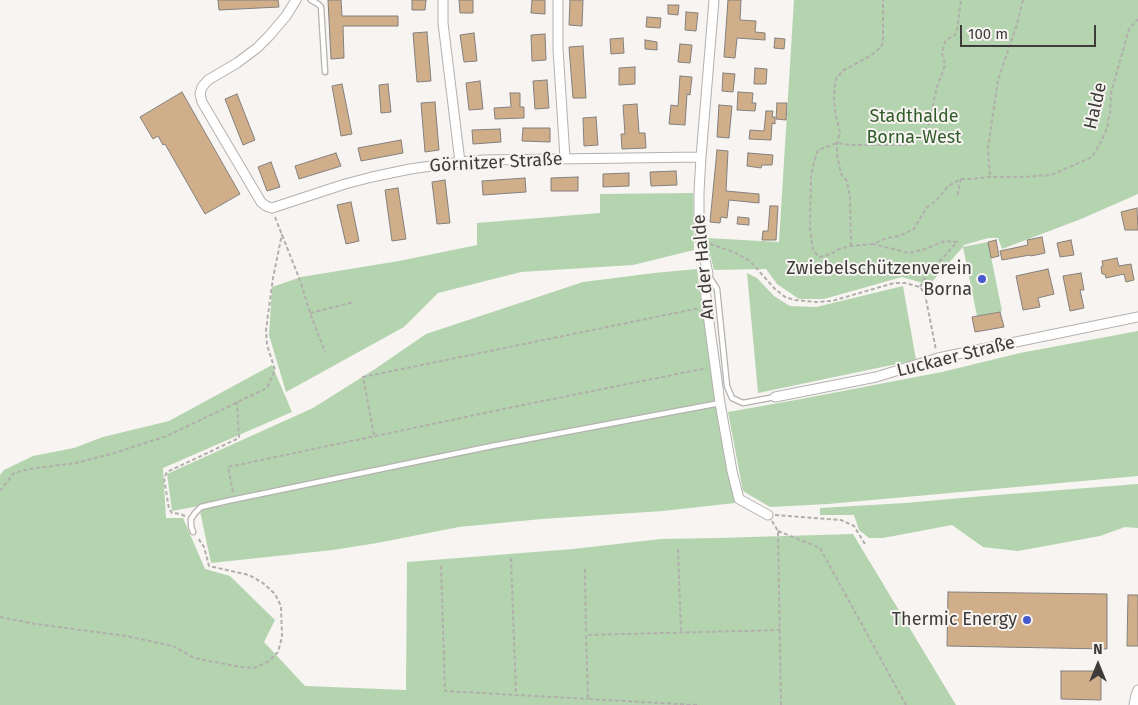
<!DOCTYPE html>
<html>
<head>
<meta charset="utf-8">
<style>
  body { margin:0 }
  #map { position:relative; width:1138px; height:705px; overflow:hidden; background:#f7f4f1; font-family:"Fira Sans",sans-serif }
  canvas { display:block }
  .north { position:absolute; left:1073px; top:640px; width:50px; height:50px; -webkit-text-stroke:4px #f7f4f1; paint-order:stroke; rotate:0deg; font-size:14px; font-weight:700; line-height:20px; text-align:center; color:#3d3c3a }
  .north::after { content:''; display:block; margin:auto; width:18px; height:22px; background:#3d3c3a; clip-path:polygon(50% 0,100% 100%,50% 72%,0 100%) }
  .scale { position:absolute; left:960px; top:25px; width:136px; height:22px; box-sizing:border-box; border:2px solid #3d3c3a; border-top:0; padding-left:6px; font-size:15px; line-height:18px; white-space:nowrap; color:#3d3c3a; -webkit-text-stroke:4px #f7f4f1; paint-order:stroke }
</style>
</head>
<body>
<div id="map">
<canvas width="1138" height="705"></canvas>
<div class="north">N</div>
<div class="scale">100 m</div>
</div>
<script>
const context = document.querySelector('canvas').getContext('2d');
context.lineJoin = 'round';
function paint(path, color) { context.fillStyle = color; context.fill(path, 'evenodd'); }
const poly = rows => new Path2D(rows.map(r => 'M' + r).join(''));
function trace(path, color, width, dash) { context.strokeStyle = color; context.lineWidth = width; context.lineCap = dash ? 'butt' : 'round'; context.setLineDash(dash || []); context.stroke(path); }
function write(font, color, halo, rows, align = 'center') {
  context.font = font + ' "Fira Sans",sans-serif'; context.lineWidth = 4; context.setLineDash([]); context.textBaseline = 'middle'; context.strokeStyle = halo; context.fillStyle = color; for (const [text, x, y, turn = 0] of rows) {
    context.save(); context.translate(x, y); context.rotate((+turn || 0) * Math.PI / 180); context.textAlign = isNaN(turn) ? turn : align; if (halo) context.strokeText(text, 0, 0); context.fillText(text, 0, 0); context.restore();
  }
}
const green = poly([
  [794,0,1138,0,1138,194,1081,219,1002,249,998,238,988,238,964,245,963,247,988,242,1002,311,977,316,963,247,929,285,902,277,824,299,799,299,777,284,766,269,714,270,706,238,779,242],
  [693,193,694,250,633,265,521,272,438,293,404,327,286,392,269,335,272,287,301,277,399,261,477,245,477,223,600,213,600,194],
  [697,269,710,365,735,503,663,511,542,519,459,527,377,543,333,550,211,563,199,506,172,511,167,474,313,408,375,369,426,334,583,282,654,273],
  [747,273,757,278,774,296,790,306,816,307,903,286,916,360,758,393],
  [1138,331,1138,476,828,504,770,507,743,491,728,412,801,399,942,372,1020,353],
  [272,365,292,412,163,468,166,518,183,518,205,569,230,576,275,620,264,642,305,686,406,690,407,562,573,549,661,539,717,538,853,534,956,705,0,705,0,475,4,470,33,456,74,448,103,437,169,421],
  [1138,484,1138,528,1125,527,1100,536,1018,551,983,547,952,525,883,538,869,538,859,530,854,515,820,515,820,508,905,503,984,496]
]);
const building = poly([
  [218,0,278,0,279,7,219,10,218,0],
  [328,0,341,0,342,16,398,16,398,26,343,26,344,58,331,59,328,0],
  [412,0,426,0,425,10,412,10,412,0],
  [459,0,473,0,473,13,460,13,459,0],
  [532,0,545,0,545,14,531,13,532,0],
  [570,0,583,0,582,26,569,25,570,0],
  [728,0,741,0,740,20,756,21,755,32,765,33,765,40,737,38,735,58,724,57,728,0],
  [668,5,679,5,678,15,668,14,668,5],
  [686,12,698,13,696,31,685,30,686,12],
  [647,17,661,18,660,28,646,27,647,17],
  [427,32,431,81,417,82,413,33,427,32],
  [474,33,477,61,464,62,460,35,474,33],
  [545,34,546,60,532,61,531,35,545,34],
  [623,38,624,53,611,54,610,39,623,38],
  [775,38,785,39,784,49,774,48,775,38],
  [645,40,657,42,657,50,645,49,645,40],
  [680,44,692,45,690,63,678,62,680,44],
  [583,46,586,98,573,98,569,47,583,46],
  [635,67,635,84,619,85,619,68,635,67],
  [755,68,767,69,766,84,754,84,755,68],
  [723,73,735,74,733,92,722,91,723,73],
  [680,76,692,77,690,95,687,94,685,125,669,124,671,105,678,106,680,76],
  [547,80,549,108,535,109,533,81,547,80],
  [480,81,483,109,469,110,466,83,480,81],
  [342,84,352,134,341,136,332,86,342,84],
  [388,84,391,112,381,113,379,85,388,84],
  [182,92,240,194,205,214,165,144,163,145,158,136,153,139,140,117,182,92],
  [738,92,753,93,752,103,756,103,755,111,737,110,738,92],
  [510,93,520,93,520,107,524,107,524,118,495,119,494,108,511,107,510,93],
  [237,94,255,140,243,145,225,99,237,94],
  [435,102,439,150,425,152,421,103,435,102],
  [777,103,787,103,786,120,776,119,777,103],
  [637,104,639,133,645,133,646,148,622,149,621,134,625,134,623,105,637,104],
  [719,105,732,106,729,138,717,137,719,105],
  [766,111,773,111,772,117,775,117,775,124,772,123,771,140,749,139,750,130,764,131,766,111],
  [596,117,598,145,584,146,583,118,596,117],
  [523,128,550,128,550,142,522,141,523,128],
  [500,129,501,142,473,144,472,130,500,129],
  [401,140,403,153,361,161,358,148,401,140],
  [717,150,728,151,726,191,759,194,759,203,729,200,727,218,721,217,720,223,710,222,717,150],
  [336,153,341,166,299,179,295,166,336,153],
  [748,153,773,155,772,165,762,165,761,168,747,166,748,153],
  [271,162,280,187,267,191,258,167,271,162],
  [676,171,677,185,651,186,650,172,676,171],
  [629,173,629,186,603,187,603,174,629,173],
  [578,177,578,191,551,191,551,178,578,177],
  [525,178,526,192,483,195,482,181,525,178],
  [445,180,450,223,437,224,432,182,445,180],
  [398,188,406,239,392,241,385,190,398,188],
  [351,202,359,241,346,244,337,205,351,202],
  [770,206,778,206,776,240,762,240,763,231,768,231,770,206],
  [1137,208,1138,230,1125,230,1121,212,1137,208],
  [738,217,749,218,749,225,737,224,738,217],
  [1042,237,1045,253,1031,256,1030,255,1002,260,1000,251,1028,245,1027,240,1042,237],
  [996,240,999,256,991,258,988,242,996,240],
  [1071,240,1074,255,1060,257,1057,243,1071,240],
  [1117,258,1119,266,1131,264,1134,280,1126,282,1124,274,1106,278,1105,274,1102,274,1101,267,1103,266,1102,261,1117,258],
  [1048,269,1054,294,1038,298,1040,307,1023,310,1016,276,1048,269],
  [1081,273,1084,290,1080,290,1084,308,1070,311,1063,276,1081,273],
  [1000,312,1004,327,975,332,972,317,1000,312],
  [948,592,1107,594,1107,649,947,646,948,592],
  [1128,595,1138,595,1138,646,1127,646,1128,595],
  [1061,671,1101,671,1101,700,1061,699,1061,671]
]);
const path = poly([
  [990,175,988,148,998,80,1017,24,1023,0],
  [961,179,972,179,990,177,1021,177,1051,175,1092,157,1102,140,1107,128,1110,113,1111,93,1129,29,1138,19],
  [275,217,301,283,310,313,325,352],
  [710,244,734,252,750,261,775,289,785,297,795,300,816,302,832,301,894,283,905,283,920,287,925,294,936,350],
  [873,244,851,246,839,249,831,254,819,257,813,250,810,228,811,175,815,159,818,150,837,143,851,145,905,145,922,135,929,124,931,113,937,87,945,65,942,53,944,45,946,40,955,35,957,30,961,0],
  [851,246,850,197,847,181,841,174,837,154,837,143,840,132,835,112,834,99,835,82,837,77,844,70,870,56,880,48,883,43,883,0],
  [920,287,930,269,942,259,957,242,945,241,925,249,909,253,873,244,887,238,899,236,914,229,926,208,937,200,948,186,961,179,957,197],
  [310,313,354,302],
  [374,435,363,377,700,308],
  [0,491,14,473,29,469,76,463,111,454,167,436,267,388,275,370,267,345,266,330,273,278,282,234],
  [233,492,228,467,523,405,707,368],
  [775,515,841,520,854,526,865,544],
  [185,516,180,514,172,513,169,509,164,478,167,472,239,438,237,402],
  [772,521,778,531,781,705],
  [778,531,820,548,906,705],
  [678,549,681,632],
  [511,558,516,695],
  [441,566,445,691,588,699],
  [585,569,586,634],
  [0,617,36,624,126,636,173,646,194,658,241,667,254,668,269,661,278,652,282,637,281,606,275,594,263,583,249,575,209,566,204,547,198,538],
  [697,705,588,699,586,635,780,630]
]);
const service = poly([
  [311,0,318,4,321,7,325,72],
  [708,275,717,289,727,386,732,398,743,403,775,397],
  [193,532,191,526,191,519,195,513,201,507,227,501,492,446,720,403]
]);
const minor = poly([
  [296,0,286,16,269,36,257,48,237,63,208,80,202,87,200,94,202,102,261,202,266,206,272,208,345,184,372,177,410,169,460,162,484,160,701,157],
  [443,0,443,23,460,162],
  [558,0,558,49,565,158],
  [714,0,701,157,699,192,699,220,701,241,708,274,705,286,707,307,720,403,732,471,739,499,768,515],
  [775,397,876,377,938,358,1138,317],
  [1134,705,1136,695,1138,690]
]);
const markers = [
  [982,279,5,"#4759ce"],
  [1027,620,5,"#4759ce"]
];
const streetNames = [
  ["Halde",1096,106,-77],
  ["Görnitzer Straße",496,163,-3],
  ["An der Halde",704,267,-95],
  ["Luckaer Straße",956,357,-14]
];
const parkNames = [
  ["Stadthalde",914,117],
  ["Borna-West",914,138]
];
const poiNames = [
  ["Zwiebelschützenverein",972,269],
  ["Borna",972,290],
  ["Thermic Energy",1017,620]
];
paint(green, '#b4d4b0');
paint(building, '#d0ae8a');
trace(building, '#83807d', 1);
trace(service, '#b4b1ae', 7);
trace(minor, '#b4b1ae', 11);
trace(path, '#b1afac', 2, [4, 2.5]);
trace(service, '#fff', 4.5);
trace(minor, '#fff', 9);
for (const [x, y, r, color] of markers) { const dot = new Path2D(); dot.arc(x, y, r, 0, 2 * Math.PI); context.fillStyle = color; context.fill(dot); trace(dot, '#f7f4f1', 2); }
write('18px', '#3d3c3a', '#f7f4f1', streetNames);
write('18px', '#305d2b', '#f7f4f1', parkNames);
write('18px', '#3d3c3a', '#f7f4f1', poiNames, 'right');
</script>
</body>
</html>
